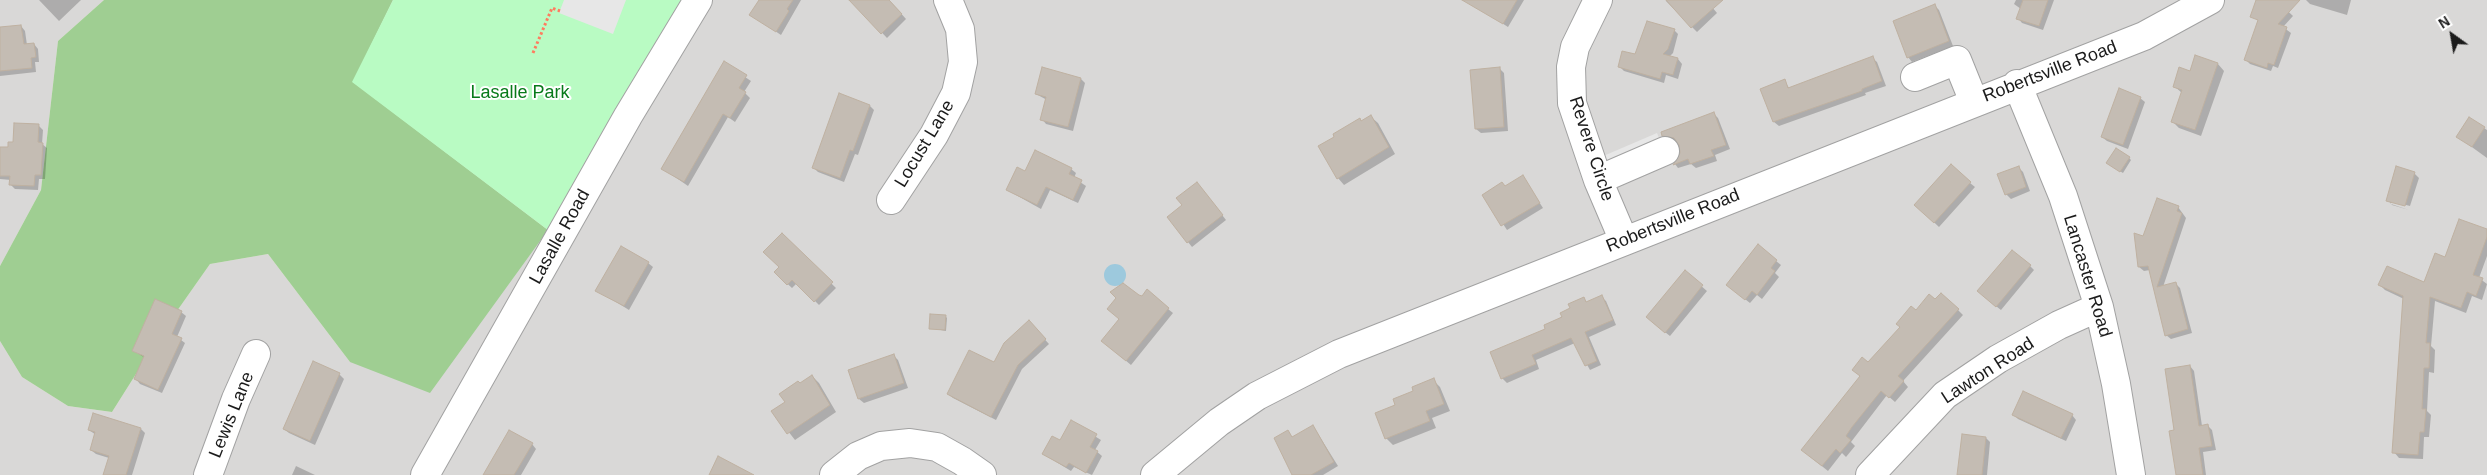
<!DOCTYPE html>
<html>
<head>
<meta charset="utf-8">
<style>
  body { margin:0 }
  #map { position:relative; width:2487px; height:475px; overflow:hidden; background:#ede9df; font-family:Helvetica,sans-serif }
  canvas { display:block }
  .north { position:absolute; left:2427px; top:10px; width:50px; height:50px; -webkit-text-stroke:4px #fff; paint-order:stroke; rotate:328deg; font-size:14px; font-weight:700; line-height:20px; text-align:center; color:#1b1b1b }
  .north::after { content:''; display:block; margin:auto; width:18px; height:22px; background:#1b1b1b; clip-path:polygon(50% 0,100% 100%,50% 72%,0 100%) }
</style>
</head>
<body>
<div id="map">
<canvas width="2487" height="475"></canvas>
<div class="north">N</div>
</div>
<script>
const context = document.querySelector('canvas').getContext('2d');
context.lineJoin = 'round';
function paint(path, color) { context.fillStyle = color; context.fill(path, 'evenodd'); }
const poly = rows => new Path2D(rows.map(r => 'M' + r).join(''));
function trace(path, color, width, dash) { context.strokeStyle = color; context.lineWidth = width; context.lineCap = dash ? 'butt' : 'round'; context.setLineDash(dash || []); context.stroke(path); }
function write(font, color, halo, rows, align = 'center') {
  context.font = font + ' Helvetica,sans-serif'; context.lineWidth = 4; context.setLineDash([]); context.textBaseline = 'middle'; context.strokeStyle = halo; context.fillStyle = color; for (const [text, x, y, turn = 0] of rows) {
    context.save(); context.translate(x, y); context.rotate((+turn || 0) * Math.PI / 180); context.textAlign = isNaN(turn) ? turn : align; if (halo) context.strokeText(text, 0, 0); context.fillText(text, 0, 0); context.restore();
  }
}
const residential = poly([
  [0,0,104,0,58,41,41,190,0,266],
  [393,0,2487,0,2487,475,0,475,0,341,22,377,68,406,112,412,165,328,210,264,268,254,350,362,548,230,352,82]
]);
const forest = poly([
  [104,0,393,0,353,82,548,230,430,393,350,362,268,254,210,264,165,328,112,412,68,406,22,377,0,341,0,266,41,190,58,41]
]);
const park = poly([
  [393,0,684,0,548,230,352,82]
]);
const parking = poly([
  [564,0,626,0,613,34,559,13],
  [1657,133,1669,162,1613,186,1601,157]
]);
const water = poly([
  '1104 275a11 11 0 1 1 22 0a11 11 0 1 1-22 0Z'
]);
const shadow = poly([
  [39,0,81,0,59,21],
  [760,0,801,0,781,35,751,15],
  [851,0,889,0,906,19,887,38],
  [1485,0,1524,0,1508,27,1480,9],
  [1667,0,1717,0,1711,6,1717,13,1697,32,1666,1],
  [2016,0,2054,0,2043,30,2022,23,2018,18,2021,9,2014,4],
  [2272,0,2276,0,2293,16,2283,27,2291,33,2278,68,2273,66,2271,71,2250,64,2246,60,2259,21,2256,18],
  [2306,0,2351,0,2347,15,2310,4],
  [1935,6,1939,10,1953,46,1912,62,1908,57],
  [21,26,25,31,27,45,34,44,38,49,39,62,35,62,36,72,0,76,0,28],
  [1674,30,1678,34,1673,53,1669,57,1678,59,1682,64,1678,79,1666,75,1664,83,1624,71,1619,66],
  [2196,57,2218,64,2224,71,2201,136,2179,128,2172,121,2182,93,2174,86,2190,72],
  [1872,58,1877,62,1886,86,1865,93,1866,95,1779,126,1774,122,1762,90,1784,81,1790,89],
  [724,63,751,81,744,92,750,98,735,122,728,117,688,186,662,168],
  [1499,68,1504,73,1508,131,1481,133,1476,129],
  [1081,79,1085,83,1073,131,1046,124,1042,119,1047,100,1036,94],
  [2140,98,2145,102,2128,149,2107,141,2102,137],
  [870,106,874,110,858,155,855,154,844,182,818,172,813,167],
  [1713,113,1718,118,1730,149,1715,155,1717,161,1696,168,1691,164,1678,168,1675,164,1682,154,1679,142,1668,140,1663,135],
  [1371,117,1378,123,1395,154,1344,185,1338,178,1336,137,1360,120,1362,122],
  [2470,119,2487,130,2487,158,2458,137],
  [38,125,43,130,42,144,47,148,45,179,39,179,38,190,15,189,10,184,11,180,0,179,0,148,9,148],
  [2129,158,2131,160,2123,173,2110,165],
  [2019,168,2023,172,2030,191,2011,199,2006,194],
  [1071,169,1076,173,1074,178,1086,186,1078,203,1050,190,1041,209,1007,190,1025,172],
  [2414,173,2419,178,2410,206,2391,201,2391,204,2409,210,2392,205,2388,200],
  [1523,177,1543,208,1507,230,1484,195,1506,187],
  [1970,183,1975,187,1939,227,1920,209],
  [1201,188,1226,220,1192,247,1188,242,1183,206],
  [2178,207,2186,218,2163,287,2175,283,2180,288,2192,333,2171,339,2166,335,2150,270,2144,271,2139,267],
  [2487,230,2487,256,2479,278,2487,284,2482,300,2472,296,2466,313,2435,301,2431,346,2435,350,2434,373,2429,372,2427,411,2431,415,2429,437,2424,437,2423,459,2399,458,2394,452,2404,299,2385,290,2380,285,2425,284,2445,259],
  [782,235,836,288,819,305,797,283,792,288,780,277],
  [1776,261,1781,265,1775,273,1779,277,1762,299,1757,295,1750,303,1732,289],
  [648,263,653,267,629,310,597,290],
  [2030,266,2034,270,2001,310,1983,296],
  [1685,272,1707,291,1670,336,1652,322],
  [1142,297,1168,309,1173,313,1131,365,1107,345,1120,320],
  [1601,297,1606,301,1616,325,1589,337,1601,365,1590,370,1575,343,1536,360,1539,369,1507,383,1502,378,1547,329,1583,298,1587,303],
  [1935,301,1958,310,1963,315,1903,381,1908,387,1895,402,1887,395,1851,442,1855,446,1846,457,1842,453,1828,471,1808,455,1861,377,1854,370,1868,364,1916,312],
  [181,312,186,316,177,337,185,343,162,393,140,384,136,379,145,358,133,350],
  [945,316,947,318,946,331,930,328],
  [1029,322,1049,344,1022,369,996,420,953,398,948,394,994,364],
  [894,356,898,360,908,388,864,403,859,399,850,371],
  [313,363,340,375,344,379,315,445,289,433,284,429],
  [2190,366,2194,371,2202,426,2208,426,2212,430,2216,450,2203,452,2206,475,2178,475,2176,431],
  [812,376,819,383,836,412,795,440,773,412,786,403,800,385],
  [1433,380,1440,387,1450,411,1432,418,1436,428,1393,445,1386,438,1396,406],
  [2014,415,2072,415,2076,420,2066,441,2018,419],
  [1072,422,1101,440,1095,450,1102,456,1092,475,1074,467,1071,471,1043,454,1061,442],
  [1313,426,1338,466,1323,475,1294,475,1283,457,1286,456,1287,431,1293,438],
  [141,429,145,433,132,475,104,475,109,458,96,454,91,450,96,435,89,430],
  [1963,435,1986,438,1990,442,1987,475,1959,475],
  [532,444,536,449,521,475,484,475],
  [296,466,315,475,292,475]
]);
const building = poly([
  [759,0,793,0,787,9,789,11,776,32,749,15,759,0],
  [849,0,889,0,902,14,881,34,849,0],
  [1462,0,1517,0,1503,24,1462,0],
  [1666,0,1723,0,1691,28,1666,0],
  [2023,0,2048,0,2039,26,2016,19,2023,0],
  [2256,0,2300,0,2278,24,2287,27,2274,65,2268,63,2267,68,2244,60,2258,20,2250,17,2256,0],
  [1935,4,1949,41,1907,58,1893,21,1935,4],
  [1647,21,1675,29,1668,49,1663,54,1678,58,1673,75,1662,72,1660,79,1618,67,1622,51,1635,54,1647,21],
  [21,25,24,44,34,43,36,57,31,58,32,68,0,71,0,27,21,25],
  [2195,55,2218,63,2195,130,2171,122,2182,90,2173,87,2179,67,2190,71,2195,55],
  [1873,56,1882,81,1862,89,1862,91,1773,122,1760,89,1785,79,1788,88,1873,56],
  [724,61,747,75,739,88,746,92,730,118,723,114,684,182,661,169,724,61],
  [1042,67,1081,78,1068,127,1040,120,1046,97,1035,94,1042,67],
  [1500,67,1504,127,1475,129,1470,70,1500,67],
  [2119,88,2141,97,2123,145,2101,137,2119,88],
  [839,93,870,105,853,151,850,150,840,178,812,168,839,93],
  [1714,112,1726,145,1711,150,1714,156,1690,164,1688,159,1673,165,1680,153,1679,145,1674,138,1662,136,1661,132,1714,112],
  [1371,115,1389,147,1337,179,1318,146,1334,137,1333,134,1360,118,1361,121,1371,115],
  [2469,117,2485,127,2472,147,2456,137,2469,117],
  [14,123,39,124,38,142,43,143,41,175,35,175,34,186,9,185,10,176,0,176,0,147,8,147,8,142,13,142,14,123],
  [2116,148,2130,157,2120,172,2106,163,2116,148],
  [1035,150,1072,168,1069,174,1082,180,1073,200,1046,187,1037,205,1006,190,1017,167,1025,171,1035,150],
  [1951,164,1971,182,1934,223,1914,205,1951,164],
  [2019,166,2026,187,2005,195,1997,174,2019,166],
  [2396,166,2415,172,2405,206,2386,201,2396,166],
  [1523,175,1540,203,1501,226,1482,195,1502,182,1505,186,1523,175],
  [1197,182,1223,215,1187,243,1167,217,1182,205,1176,198,1197,182],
  [2157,198,2179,206,2177,211,2182,213,2157,287,2176,282,2188,329,2165,336,2148,266,2138,267,2134,233,2143,236,2157,198],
  [2459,219,2487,229,2487,237,2473,275,2483,278,2476,296,2467,292,2461,308,2430,297,2426,343,2430,343,2429,368,2424,368,2422,409,2426,409,2424,432,2420,432,2418,455,2392,453,2403,296,2378,285,2387,266,2424,282,2435,253,2445,257,2459,219],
  [782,233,833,282,814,302,792,280,787,285,774,272,779,267,763,252,782,233],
  [1758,244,1777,260,1771,268,1775,271,1757,295,1752,291,1745,300,1726,285,1758,244],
  [621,246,649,262,624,306,595,291,621,246],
  [2012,250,2031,265,1996,307,1977,291,2012,250],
  [1685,270,1703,285,1665,333,1646,317,1685,270],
  [1123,283,1139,295,1142,296,1147,289,1169,308,1126,361,1101,341,1119,319,1107,309,1116,298,1110,292,1123,283],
  [1941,293,1959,309,1898,376,1904,381,1889,398,1881,391,1852,427,1846,436,1851,440,1840,453,1836,449,1822,466,1801,450,1860,376,1852,370,1862,357,1868,362,1900,327,1896,324,1911,306,1916,310,1929,294,1935,299,1941,293],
  [1602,295,1613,320,1585,332,1597,361,1585,366,1571,338,1532,355,1536,364,1501,379,1490,352,1545,329,1544,325,1562,317,1560,313,1570,308,1568,304,1584,297,1586,302,1602,295],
  [155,299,182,311,172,334,182,338,158,390,134,379,144,356,132,351,155,299],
  [930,314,946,315,945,330,929,329,930,314],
  [1029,320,1046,339,1018,365,991,417,947,394,969,350,994,362,1004,343,1029,320],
  [894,354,904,383,858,399,848,370,894,354],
  [313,361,340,373,310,441,283,429,313,361],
  [2190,365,2199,426,2208,424,2212,446,2199,448,2203,475,2176,475,2169,431,2174,430,2165,369,2190,365],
  [812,375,830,405,787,434,771,411,785,402,779,394,798,381,800,383,812,375],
  [1434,378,1444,404,1426,411,1430,421,1385,439,1375,413,1395,405,1393,399,1413,391,1412,387,1434,378],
  [2023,391,2073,414,2061,438,2012,415,2023,391],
  [93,413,141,428,126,475,103,475,109,456,90,450,95,432,88,430,93,413],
  [1071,420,1097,434,1090,447,1098,451,1086,473,1069,463,1066,467,1042,454,1052,436,1060,440,1071,420],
  [1313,425,1334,462,1311,475,1292,475,1274,438,1288,430,1292,437,1313,425],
  [509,430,533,443,514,475,483,475,509,430],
  [1962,434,1986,437,1982,475,1957,475,1962,434],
  [718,456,754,475,709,475,718,456]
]);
const path = poly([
  [533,53,552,8,560,11]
]);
const minor = poly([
  [1598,0,1575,47,1571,67,1572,103,1598,180,1624,241],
  [1915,77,1957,60,1974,102],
  [2017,84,2063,196,2099,307,2116,384,2131,475],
  [1598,180,1665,151],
  [891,200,934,135,956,93,963,62,960,29,948,0],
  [208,475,236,399,256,354],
  [425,475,628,116,698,0],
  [834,475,858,456,881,446,910,443,937,447,962,461,982,475],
  [1155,475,1219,422,1257,396,1339,354,2144,36,2210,0],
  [1870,475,1945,395,1998,359,2059,325,2099,307]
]);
const streetNames = [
  ["Robertsville Road",2050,72,-21],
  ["Locust Lane",925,144,-59],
  ["Revere Circle",1591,149,72],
  ["Robertsville Road",1673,221,-22],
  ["Lasalle Road",560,237,-61],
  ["Lancaster Road",2087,276,73],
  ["Lawton Road",1988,371,-33],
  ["Lewis Lane",232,415,-68]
];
const parkNames = [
  ["Lasalle Park",520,93]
];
paint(residential, '#d9d8d7');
paint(forest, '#9fce92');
paint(park, '#b9fbc3');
paint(parking, '#e7e7e7');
paint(water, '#9dc9dd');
paint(shadow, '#0003');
paint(building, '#c4bcb3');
trace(building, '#bfb1a1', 1);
trace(minor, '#a2a2a2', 30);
trace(path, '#fe7c5f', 3, [2.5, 2.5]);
trace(minor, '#fff', 28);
write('18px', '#1b1b1b', '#fff', streetNames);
write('18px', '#087a1a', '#fff', parkNames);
</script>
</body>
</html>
